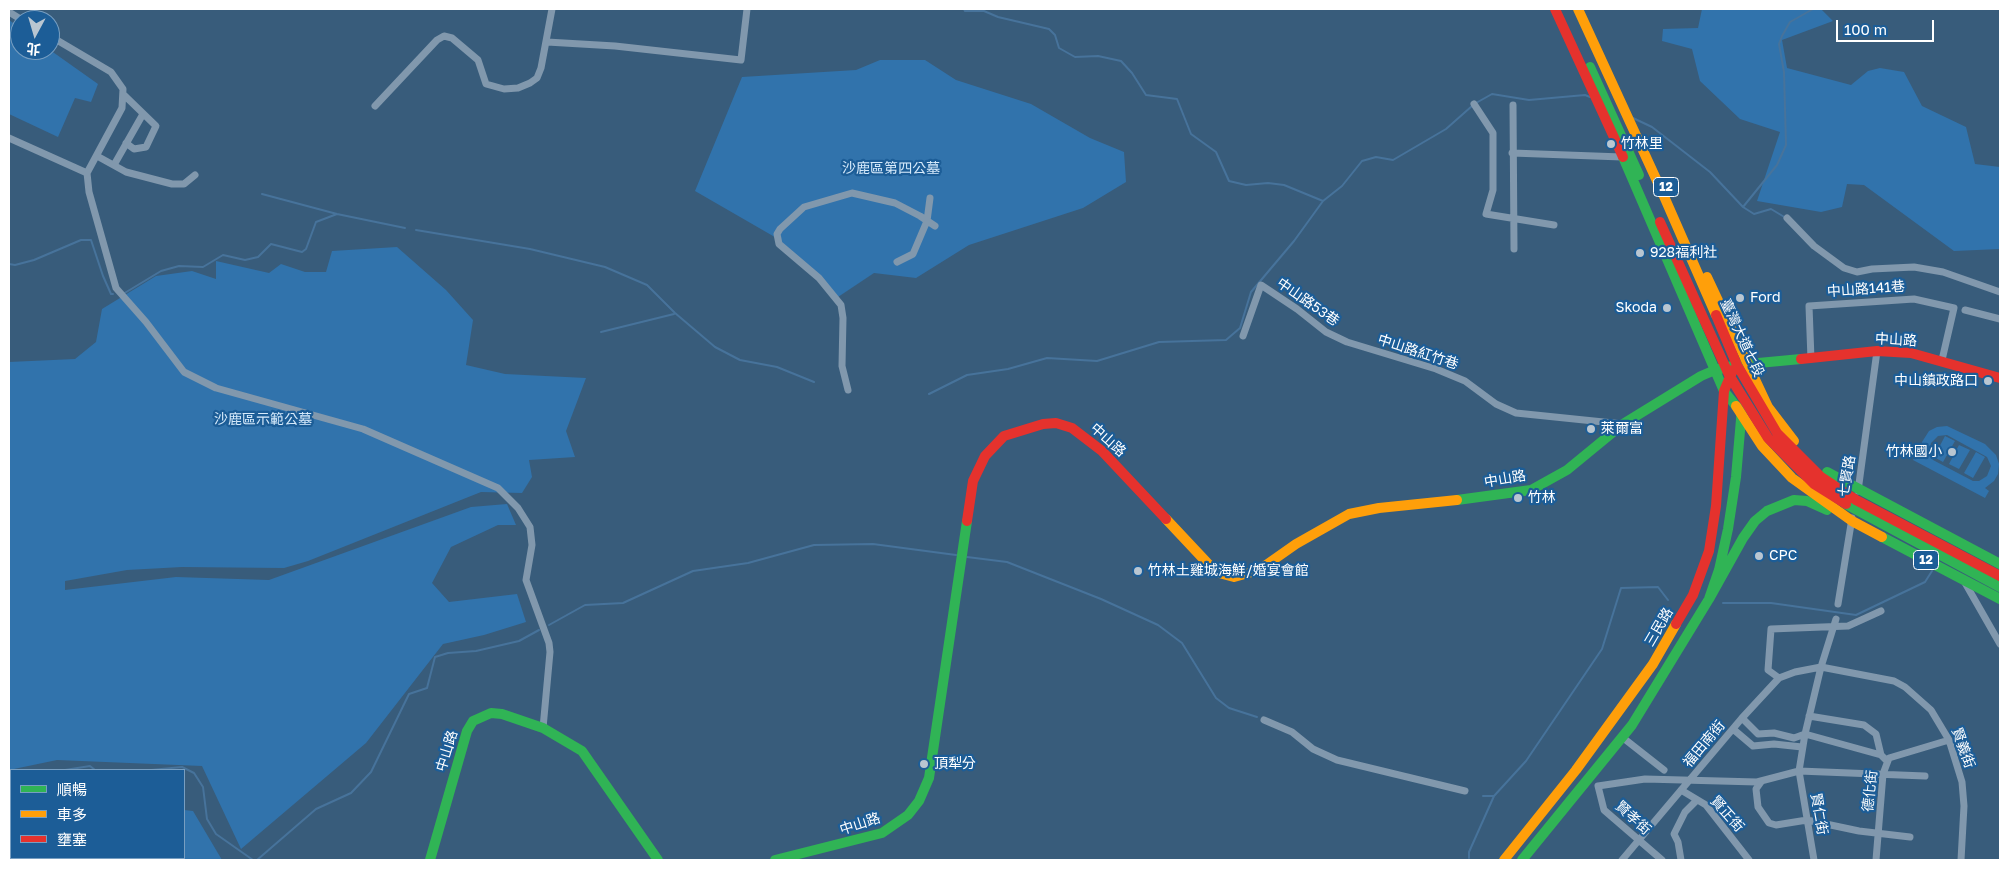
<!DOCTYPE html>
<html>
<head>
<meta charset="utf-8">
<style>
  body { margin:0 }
  #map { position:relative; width:2009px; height:869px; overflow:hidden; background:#385c7b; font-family:"Golos Text","Noto Sans TC",sans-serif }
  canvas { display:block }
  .frame { position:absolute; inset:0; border:10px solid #fff; pointer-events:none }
  .legend { position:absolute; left:10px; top:769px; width:175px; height:90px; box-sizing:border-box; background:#1c5d97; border:1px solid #779ec1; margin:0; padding:6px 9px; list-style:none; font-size:15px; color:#fff }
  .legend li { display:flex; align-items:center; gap:10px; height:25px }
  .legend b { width:25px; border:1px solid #779ec1 }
  .north { position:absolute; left:10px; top:10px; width:50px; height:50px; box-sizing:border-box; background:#1c5d97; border:1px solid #779ec1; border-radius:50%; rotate:186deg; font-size:14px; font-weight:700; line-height:20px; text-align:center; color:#fff }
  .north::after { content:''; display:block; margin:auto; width:18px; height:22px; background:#b9c6d1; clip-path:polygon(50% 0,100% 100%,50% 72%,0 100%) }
  .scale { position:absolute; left:1836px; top:20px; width:98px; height:22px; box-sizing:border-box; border:2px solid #fff; border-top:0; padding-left:6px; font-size:15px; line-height:18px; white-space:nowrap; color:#fff; -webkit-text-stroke:4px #1c5d97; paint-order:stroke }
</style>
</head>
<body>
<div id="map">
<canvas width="2009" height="869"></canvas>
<div class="frame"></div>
<ul class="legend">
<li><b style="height:6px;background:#30b455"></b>順暢</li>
<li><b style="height:6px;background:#ff9f0a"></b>車多</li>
<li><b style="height:6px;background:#e5322d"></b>壅塞</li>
</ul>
<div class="north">北</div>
<div class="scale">100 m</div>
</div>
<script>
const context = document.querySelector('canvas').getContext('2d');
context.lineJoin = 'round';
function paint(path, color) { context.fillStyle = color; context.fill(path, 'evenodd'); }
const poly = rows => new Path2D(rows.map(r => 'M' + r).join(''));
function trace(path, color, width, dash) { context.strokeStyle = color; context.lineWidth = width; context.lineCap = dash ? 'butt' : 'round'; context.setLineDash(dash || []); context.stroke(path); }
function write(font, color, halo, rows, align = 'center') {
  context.font = font + ' "Golos Text","Noto Sans TC",sans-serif'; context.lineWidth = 4.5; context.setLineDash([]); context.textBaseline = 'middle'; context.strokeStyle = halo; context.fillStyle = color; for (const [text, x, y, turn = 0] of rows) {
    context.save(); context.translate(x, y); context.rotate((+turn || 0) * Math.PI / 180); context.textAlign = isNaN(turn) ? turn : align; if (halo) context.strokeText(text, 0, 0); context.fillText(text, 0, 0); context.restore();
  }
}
const green = poly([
  [1702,9,1821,9,1833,21,1782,40,1787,68,1851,85,1868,71,1880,68,1904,72,1922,106,1966,127,1975,164,2000,167,2000,249,1954,251,1864,185,1847,184,1842,207,1821,212,1757,201,1780,132,1740,119,1700,81,1692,49,1662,41,1663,29,1698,28],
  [9,20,20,28,20,50,50,50,98,84,91,102,75,98,58,137,9,114],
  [880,60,925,60,956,80,1031,104,1090,138,1124,152,1126,182,1083,208,969,245,916,278,874,273,838,297,773,236,695,191,742,77,856,70],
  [397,247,446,290,473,320,466,365,505,374,586,378,566,431,575,457,529,460,532,477,522,493,481,492,308,561,284,568,182,567,127,570,65,581,65,590,176,577,269,580,471,507,507,504,516,525,498,525,451,547,432,583,449,602,517,594,526,622,484,635,443,644,366,743,241,849,202,766,57,760,9,770,9,362,75,359,96,342,102,309,156,276,192,271,216,279,216,261,269,273,281,264,305,272,326,272,332,251],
  [1947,426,1985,444,1996,455,1999,464,1998,474,1994,481,1985,488,1989,491,1985,498,1913,460,1917,452,1921,454,1922,442,1929,431,1937,427],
  [1947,435,1987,457,1991,466,1987,476,1979,481,1973,481,1933,460,1929,452,1931,443,1938,436],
  [1945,436,1955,441,1943,462,1934,457],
  [1959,445,1970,450,1959,469,1949,464],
  [1976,452,1985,457,1973,478,1964,473],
  [184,810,193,811,222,860,9,860,9,836,11,836,11,858,184,858]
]);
const stream = poly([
  [964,9,965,11,984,11,998,17,1049,29,1055,35,1059,48,1075,57,1098,56,1121,61,1132,73,1146,95,1177,99,1191,134,1216,152,1229,181,1246,185,1268,183,1284,185,1323,201,1342,186,1362,161,1376,157,1393,160,1446,129,1472,106],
  [1476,103,1492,94,1529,100,1585,95,1590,97],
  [1633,118,1652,127,1710,172,1743,207],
  [262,194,337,214,405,228],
  [1786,218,1771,209,1754,214,1743,207,1777,165,1786,145,1784,72,1779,44,1782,36,1790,22,1813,9],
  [416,230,530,249,605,267,647,285,675,313,715,347,740,360,777,367,814,382],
  [9,264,15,265,34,260,81,240,91,240,103,276,111,294,113,294],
  [123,294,161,271,179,266,203,267,223,255,245,260,258,257,271,244,302,252,306,249,316,222,337,214],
  [601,332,674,314],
  [929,394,967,375,1008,369,1047,358,1097,361,1159,342,1226,340,1240,328,1251,292,1294,241,1323,201],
  [967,557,1007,562,1101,599,1158,625,1182,643,1216,698,1229,708,1257,717],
  [1723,603,1771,603,1856,615,1925,582,1932,571],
  [549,625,585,605,623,603,693,571,748,563,814,545,873,544,956,555],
  [65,770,90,766,95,770],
  [151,770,182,767,194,773,203,787,207,819,216,834,253,860],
  [9,784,11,786],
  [1483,796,1494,796,1526,761,1602,649,1621,588,1658,587,1668,600],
  [9,824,11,824],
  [1469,858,1469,852,1494,796],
  [257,860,316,809,351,793,371,772,409,694,427,688,435,657,448,653,476,651,519,641,539,630]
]);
const street = poly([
  [9,12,22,20],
  [50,36,111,72,123,89,122,108,87,173],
  [547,42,615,46,741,60,747,9],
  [123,94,156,126,146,147,134,149,126,143],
  [1474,104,1493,133,1493,190,1486,214,1554,225],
  [1513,105,1514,249],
  [375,106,437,40,444,36,452,38,478,60,486,84,504,89,518,88,530,83,537,78,541,68,552,9],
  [9,138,87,173,89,192,116,288,146,322,184,372,216,388,363,429,498,488,518,508,530,527,532,545,526,580,549,643,550,652,543,728],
  [1512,153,1622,157],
  [97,156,126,172,172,184,184,184,195,175],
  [114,165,143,114],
  [1787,218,1814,246,1844,268,1857,272,1872,269,1914,267,1943,272,2000,292],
  [897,262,913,254,927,221,930,198],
  [1965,310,2000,319],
  [1243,336,1261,285,1297,309,1326,332,1347,342,1436,369,1465,381,1496,404,1516,413,1623,424],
  [1811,359,1809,306,1914,299,1954,308,1942,360],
  [848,390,842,366,843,318,841,305,819,278,779,244,777,234,780,229,804,207,852,193,895,203,920,216,935,226],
  [1858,491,1877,351],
  [1964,581,2000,644],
  [1838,604,1852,518],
  [1779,678,1768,670,1771,629,1848,626,1881,611],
  [1809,716,1864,725,1876,734,1881,755],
  [1742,718,1758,734,1774,733,1794,738,1805,734,1881,755,1887,761],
  [1264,720,1292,732,1313,749,1337,760,1465,791],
  [1733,729,1753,746,1774,744,1802,747],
  [1622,737,1664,770],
  [1761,782,1756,789,1758,807,1769,823,1776,825,1807,820,1859,831,1910,837],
  [1598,786,1645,779,1757,782,1799,771,1805,734,1821,667,1836,619],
  [1598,786,1604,810,1662,860],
  [1681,790,1706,805,1749,860],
  [1622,860,1742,718,1779,678,1795,672,1821,667,1894,681,1905,687,1931,710,1949,740,1962,782,1964,806,1961,860],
  [1681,860,1678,842,1674,834,1685,812,1697,800],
  [1814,860,1799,771,1925,776],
  [1876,860,1883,774,1889,758,1949,740]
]);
const fast = poly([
  [1590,67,1639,175],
  [1623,157,1724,391,1736,406],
  [1827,472,2000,564],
  [1457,500,1531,490,1567,470,1623,424,1701,376,1715,370,1737,365,1801,359],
  [1846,504,2000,587],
  [1882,537,2000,599],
  [1709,599,1743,538,1755,521,1767,511,1794,500,1807,501,1827,510],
  [430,860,467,731,473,721,491,713,502,714,543,728,582,751,658,860],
  [775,860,882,833,908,815,919,801,929,778,967,521],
  [1522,860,1632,725,1709,599,1719,570,1728,529,1736,477,1742,408]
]);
const slow = poly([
  [1578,9,1663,194,1716,315],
  [1707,277,1768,407,1794,441],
  [1736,406,1762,446,1792,478,1852,521,1882,537],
  [1166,519,1212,568,1219,573,1234,577,1259,570,1296,544,1349,514,1379,508,1457,500],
  [1504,860,1576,770,1653,664,1676,624]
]);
const jam = poly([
  [1555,9,1623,157],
  [1660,222,1729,375,1768,438,1814,484,1846,504],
  [1716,315,1737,365,1777,433,1821,477,1856,500,2000,576],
  [1801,359,1877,351,1911,353,2000,378],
  [967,521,973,481,985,456,1004,436,1043,424,1056,423,1072,428,1102,451,1166,519],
  [1676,624,1693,595,1709,551,1716,506,1724,391,1733,370]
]);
const markers = [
  [1611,144,5,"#b9c6d1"],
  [1640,253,5,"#b9c6d1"],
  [1740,298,5,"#b9c6d1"],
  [1667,308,5,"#b9c6d1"],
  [1988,381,5,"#b9c6d1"],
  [1591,429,5,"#b9c6d1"],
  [1952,452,5,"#b9c6d1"],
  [1518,498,5,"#b9c6d1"],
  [1759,556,5,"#b9c6d1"],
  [1138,571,5,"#b9c6d1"],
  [924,764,5,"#b9c6d1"]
];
const shields = [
  [1666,187,25],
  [1926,560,25]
];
const shieldNames = [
  ["12",1666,187],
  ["12",1926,560]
];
const poiNames = [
  ["竹林里",1621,144],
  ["928福利社",1650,253],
  ["Ford",1750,298],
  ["Skoda",1657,308,"right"],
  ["中山鎮政路口",1978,381,"right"],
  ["萊爾富",1601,429],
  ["竹林國小",1942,452,"right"],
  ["竹林",1528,498],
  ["CPC",1769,556],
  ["竹林土雞城海鮮/婚宴會館",1148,571],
  ["頂犁分",934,764]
];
const parkNames = [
  ["沙鹿區第四公墓",891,169],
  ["沙鹿區示範公墓",263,420]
];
const streetNames = [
  ["中山路141巷",1866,289,-4],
  ["中山路53巷",1308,302,35],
  ["臺灣大道七段",1742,338,65],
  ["中山路",1896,340,3],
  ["中山路紅竹巷",1418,352,18],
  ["中山路",1108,440,42],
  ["七賢路",1847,476,-80],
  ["中山路",1505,479,-10],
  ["三民路",1659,627,-60],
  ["福田南街",1704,744,-50],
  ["賢義街",1963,748,70],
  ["中山路",447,751,-73],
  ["德化街",1870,791,-84],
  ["賢正街",1727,814,48],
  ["賢仁街",1819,814,80],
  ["賢孝街",1633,818,42],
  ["中山路",860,824,-18]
];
paint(green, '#3173ac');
trace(stream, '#47739b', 2);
trace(street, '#8198ad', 7);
trace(fast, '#30b455', 10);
trace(slow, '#ff9f0a', 10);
trace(jam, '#e5322d', 10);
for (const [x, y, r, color] of markers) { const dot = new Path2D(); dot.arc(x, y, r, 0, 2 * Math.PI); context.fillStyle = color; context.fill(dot); trace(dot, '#1c5d97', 2); }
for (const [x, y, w] of shields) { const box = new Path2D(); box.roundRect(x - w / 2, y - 9.5, w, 19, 4); context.fillStyle = '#1c5d97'; context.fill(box); trace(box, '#fff', 1); }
write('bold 12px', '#fff', null, shieldNames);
write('14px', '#fff', '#1c5d97', poiNames, 'left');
write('14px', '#d6eafb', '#1c5d97', parkNames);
write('14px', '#fff', '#1c5d97', streetNames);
</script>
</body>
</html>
